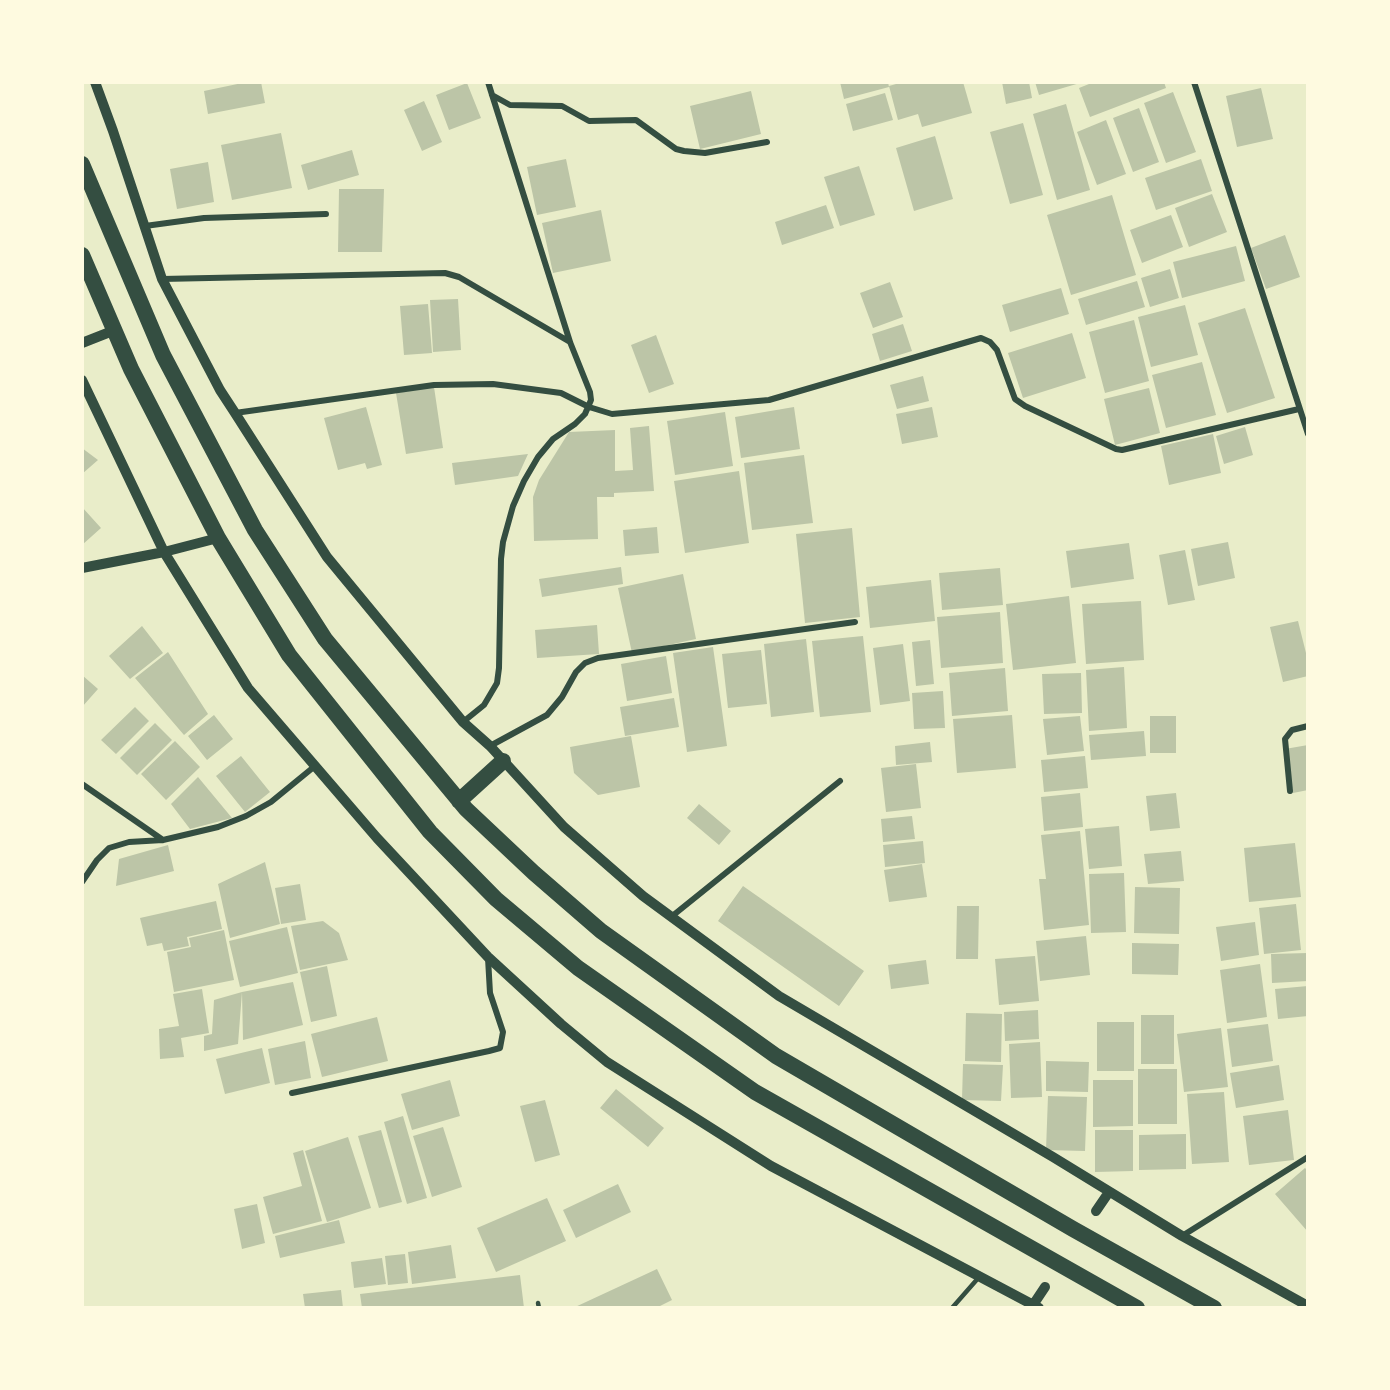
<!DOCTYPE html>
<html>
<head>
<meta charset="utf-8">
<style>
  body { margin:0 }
  #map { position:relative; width:1390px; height:1390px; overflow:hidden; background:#e9edc9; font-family:"Alegreya Sans",sans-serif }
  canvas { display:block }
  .frame { position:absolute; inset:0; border:84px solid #fefae0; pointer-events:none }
</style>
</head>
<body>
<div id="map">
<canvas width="1390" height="1390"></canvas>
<div class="frame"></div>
</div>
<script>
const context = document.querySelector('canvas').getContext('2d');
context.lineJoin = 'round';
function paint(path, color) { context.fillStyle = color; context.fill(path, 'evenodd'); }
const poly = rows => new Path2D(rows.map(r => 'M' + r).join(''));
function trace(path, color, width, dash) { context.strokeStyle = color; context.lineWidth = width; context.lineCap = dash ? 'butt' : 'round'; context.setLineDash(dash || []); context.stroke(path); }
const building = poly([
  [247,82,261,82,265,103,208,114,204,91],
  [840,82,888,82,889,87,844,99],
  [903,82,963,82,972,113,922,127,918,114,898,120,889,86],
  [1002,82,1029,82,1032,98,1006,104],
  [1035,82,1079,82,1080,83,1039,95],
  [1094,82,1164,82,1166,88,1090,117,1079,88],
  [467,83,481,118,449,130,436,95],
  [1261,88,1273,139,1237,147,1226,96],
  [751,91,761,134,700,149,690,106],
  [1173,92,1196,152,1166,163,1144,103],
  [885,93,893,120,853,131,846,104],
  [424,101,442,142,422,151,404,110],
  [1066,104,1090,190,1057,200,1033,114],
  [1139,108,1159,162,1133,172,1113,118],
  [1106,120,1126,174,1097,185,1077,132],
  [1023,123,1043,195,1010,204,990,132],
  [281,133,292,188,232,200,221,145],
  [935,136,953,199,914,211,896,148],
  [352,150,359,175,308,190,301,165],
  [566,159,576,207,537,215,527,167],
  [1201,159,1212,191,1156,210,1145,178],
  [208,162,214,202,177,209,170,169],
  [859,166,875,215,840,226,824,177],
  [339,189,384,189,382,252,338,252],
  [1212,194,1227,232,1189,247,1175,208],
  [1112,195,1136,275,1071,295,1047,215],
  [826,205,834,228,782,245,775,222],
  [601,210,611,261,553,273,542,223],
  [1171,215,1183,247,1142,263,1130,230],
  [1285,235,1300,277,1266,289,1251,248],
  [1236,246,1245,281,1182,298,1173,262],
  [1170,269,1179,298,1150,307,1141,278],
  [1137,281,1145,307,1086,325,1078,299],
  [890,282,903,317,873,328,860,293],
  [1061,288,1069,314,1010,332,1002,305],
  [458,299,461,350,433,352,430,300],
  [428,304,432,353,404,355,400,306],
  [1185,305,1198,355,1151,367,1138,317],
  [1245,308,1275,398,1227,413,1198,323],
  [1134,320,1149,381,1105,393,1089,332],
  [903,324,912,351,880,361,872,334],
  [1072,333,1086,378,1023,398,1008,353],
  [656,335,674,384,649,393,631,345],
  [1202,362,1216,415,1166,428,1152,375],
  [923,376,929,401,897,409,890,385],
  [434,387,443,448,406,454,396,393],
  [1149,388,1160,433,1115,445,1104,399],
  [366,407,382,465,367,469,365,463,338,470,324,418],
  [794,407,800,449,741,458,735,417],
  [932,407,938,437,902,444,896,414],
  [725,412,733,466,675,475,667,421],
  [649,426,654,491,614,493,614,497,597,497,598,539,534,541,533,497,539,480,569,432,615,430,615,471,633,470,630,428],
  [1245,427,1253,455,1224,464,1216,436],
  [1213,434,1221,473,1169,485,1161,446],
  [82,448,98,460,82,474],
  [528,454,518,476,455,485,452,463],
  [804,455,813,523,752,530,744,463],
  [739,471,749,543,685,553,674,481],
  [82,507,101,528,82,545],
  [657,527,659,553,625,556,623,530],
  [852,528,860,617,805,623,796,534],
  [1228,542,1235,578,1198,586,1191,549],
  [1129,543,1134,579,1071,588,1066,551],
  [1185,550,1195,600,1168,605,1159,555],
  [621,567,623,584,542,597,539,579],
  [1000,568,1003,605,942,610,939,573],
  [683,574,696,639,632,653,618,588],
  [931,580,935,621,870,628,866,587],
  [1069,596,1076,663,1013,670,1006,604],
  [1141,601,1144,660,1086,664,1082,604],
  [1000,612,1003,663,941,668,937,617],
  [1298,621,1308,661,1308,676,1283,682,1270,627],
  [597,625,599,654,537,658,535,630],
  [142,626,163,653,130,679,109,656],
  [863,636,871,712,820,717,812,641],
  [806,639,814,712,771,717,764,644],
  [930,640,934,684,916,686,912,642],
  [903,644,910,701,880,705,873,648],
  [713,647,727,746,687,752,673,653],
  [761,650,767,704,728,708,722,654],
  [168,652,208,714,184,735,135,678],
  [666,656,672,693,627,701,621,664],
  [1124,667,1127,728,1089,731,1086,670],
  [1005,668,1008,711,952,716,949,673],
  [1081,673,1082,713,1044,714,1042,674],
  [82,675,98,689,82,707],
  [943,691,945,728,914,729,912,693],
  [674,698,679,727,625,736,620,707],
  [135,707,149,721,116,754,101,740],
  [214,715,233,739,207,760,188,736],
  [1012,715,1016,768,957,773,953,719],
  [1080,716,1084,751,1047,755,1043,719],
  [1150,716,1176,716,1176,753,1150,753],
  [155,723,172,740,137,775,120,758],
  [1144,731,1146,756,1091,760,1089,735],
  [631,736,640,787,598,795,574,773,570,747],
  [175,741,200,767,166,800,141,774],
  [930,742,932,762,896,765,895,746],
  [1308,745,1308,790,1293,793,1285,749],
  [241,756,270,792,245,812,216,776],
  [1085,756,1088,788,1044,792,1041,760],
  [916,764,921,808,886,812,881,768],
  [198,777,232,818,190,829,171,804],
  [1080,793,1083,827,1044,831,1041,797],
  [1176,793,1180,828,1150,831,1146,796],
  [699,804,731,831,719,845,687,818],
  [912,816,915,839,883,842,881,819],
  [1119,826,1122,866,1089,869,1085,829],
  [1080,831,1089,925,1044,930,1039,879,1046,879,1041,835],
  [923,841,925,863,885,867,883,845],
  [1295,843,1301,897,1249,902,1244,848],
  [168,845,174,871,116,886,119,859],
  [1181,851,1184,881,1148,884,1144,854],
  [265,862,280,924,230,938,218,884],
  [922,864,927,897,889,902,884,870],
  [1124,873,1126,932,1091,933,1089,874],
  [300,884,306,920,281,924,275,888],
  [743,886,864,971,839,1006,718,921],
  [1135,887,1180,888,1179,934,1134,933],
  [216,901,222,929,187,937,189,946,164,951,162,943,147,946,140,918],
  [1296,904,1301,950,1264,954,1259,908],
  [957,906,979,906,978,959,956,959],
  [323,921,339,933,348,960,300,970,291,926],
  [1255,922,1259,955,1221,961,1216,927],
  [287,927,298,973,240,987,229,941],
  [224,930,234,980,174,992,167,952,191,947,189,938],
  [1086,936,1090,975,1040,981,1036,941],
  [1132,943,1179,944,1178,975,1132,974],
  [1308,953,1308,981,1272,983,1271,954],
  [1035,956,1039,1001,999,1005,995,959],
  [926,960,929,984,891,989,888,965],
  [1260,964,1267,1017,1227,1023,1220,970],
  [327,966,337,1016,311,1022,300,972],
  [293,982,303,1025,243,1040,242,992],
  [1308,986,1308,1016,1278,1019,1275,989],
  [202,989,209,1033,181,1038,184,1057,160,1059,159,1029,179,1026,173,994],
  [242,992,238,1044,204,1051,204,1036,212,1034,214,1000],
  [1038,1010,1039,1039,1005,1041,1004,1012],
  [966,1013,1002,1014,1001,1062,965,1061],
  [1141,1015,1174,1015,1174,1064,1141,1064],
  [377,1017,388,1061,322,1077,311,1034],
  [1097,1022,1134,1022,1134,1071,1097,1071],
  [1268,1024,1273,1061,1232,1067,1227,1029],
  [1221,1028,1228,1087,1184,1092,1177,1034],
  [305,1041,311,1078,275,1085,268,1049],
  [1040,1042,1042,1097,1011,1098,1009,1044],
  [262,1048,270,1083,225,1094,216,1059],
  [1046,1061,1089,1062,1088,1092,1046,1091],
  [963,1064,1003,1065,1001,1101,962,1100],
  [1279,1065,1284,1100,1236,1108,1230,1073],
  [1138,1069,1177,1069,1177,1124,1138,1124],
  [450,1080,460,1116,412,1130,401,1094],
  [1093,1080,1133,1080,1133,1126,1093,1127],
  [616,1089,664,1128,648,1147,600,1108],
  [1224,1092,1229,1162,1192,1164,1187,1094],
  [1048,1096,1087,1097,1085,1151,1046,1150],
  [545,1100,560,1155,535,1162,520,1106],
  [1288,1110,1294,1160,1249,1165,1243,1116],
  [403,1116,427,1198,407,1204,384,1122],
  [443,1127,462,1187,432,1197,413,1136],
  [381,1130,402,1202,379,1208,358,1136],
  [1095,1130,1133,1130,1133,1171,1095,1172],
  [1186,1134,1186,1169,1139,1170,1139,1135],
  [348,1137,371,1208,327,1222,305,1151],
  [303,1150,322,1221,273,1234,263,1197,302,1186,293,1153],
  [1305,1168,1308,1171,1308,1232,1275,1194],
  [618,1184,631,1212,576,1238,563,1210],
  [547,1198,566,1241,496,1272,477,1228],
  [257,1204,265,1243,242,1249,234,1209],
  [339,1220,345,1243,280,1258,275,1236],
  [451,1245,456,1278,412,1284,408,1252],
  [405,1254,408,1283,388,1285,385,1256],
  [382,1258,386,1284,354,1288,351,1262],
  [657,1269,672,1300,656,1308,573,1308],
  [520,1275,524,1308,362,1308,360,1294],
  [341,1290,343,1308,305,1308,303,1294]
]);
const service = poly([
  [538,1303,539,1308],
  [952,1308,980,1276]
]);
const minor = poly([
  [1194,82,1308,434],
  [492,95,510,105,562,106,589,121,636,120,676,149,684,151,705,153,767,142],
  [145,226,204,218,326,214],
  [162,279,445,273,459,277,570,342],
  [235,413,434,385,493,384,561,393,589,407,612,414,769,400,981,338,990,342,997,350,1015,399,1025,406,1116,449,1122,450,1299,409],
  [463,722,484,705,497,683,499,668,501,559,503,542,513,506,524,481,538,457,553,439,575,424,585,414,591,400,590,392,570,342,488,82],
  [490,746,547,715,562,697,576,672,585,663,598,658,855,622],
  [82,784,163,840],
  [1290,791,1285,739,1292,730,1308,726],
  [82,882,97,860,109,848,129,842,163,840,218,827,246,816,271,802,315,766],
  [671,917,840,781],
  [292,1093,489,1051,500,1048,503,1032,490,993,488,958],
  [1182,1236,1308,1157]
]);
const tertiary = poly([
  [95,82,113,131,162,279,220,390,235,413,327,557,463,722,490,746,564,827,643,896,779,996,1053,1157,1182,1236,1308,1306],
  [82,343,115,330],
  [82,380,164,552,248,688,377,838,488,957,561,1024,607,1062,771,1166,1039,1308],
  [82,568,164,552,218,538],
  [1096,1211,1109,1192],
  [1033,1305,1045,1287]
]);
const trunk = poly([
  [82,164,163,355,255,530,325,639,466,809,534,873,601,931,776,1056,1073,1229,1214,1308],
  [82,255,131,369,218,538,289,655,430,832,496,899,578,968,755,1092,1137,1308],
  [459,801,503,761]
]);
paint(building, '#bcc5a7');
trace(service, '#344e41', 4.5);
trace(minor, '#344e41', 6);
trace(tertiary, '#344e41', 10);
trace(trunk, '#344e41', 16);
</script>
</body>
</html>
